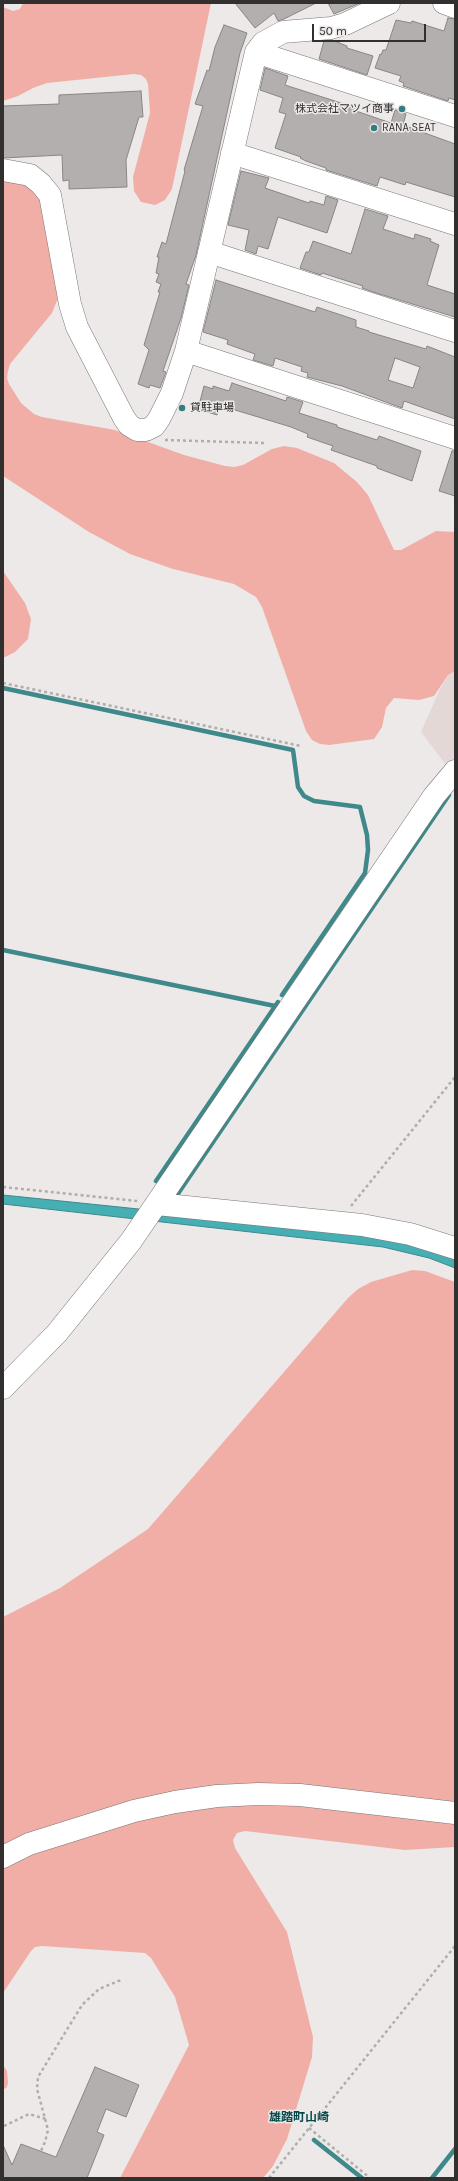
<!DOCTYPE html>
<html>
<head>
<meta charset="utf-8">
<style>
  body { margin:0 }
  #map { position:relative; width:458px; height:2181px; overflow:hidden; background:#ece9e8; font-family:Karla,sans-serif }
  canvas { display:block }
  .frame { position:absolute; inset:0; border:4px solid #31302f; pointer-events:none }
  .scale { position:absolute; left:312px; top:24px; width:114px; height:18px; box-sizing:border-box; border:2px solid #31302f; border-top:0; padding-left:5px; font-size:12px; line-height:14px; white-space:nowrap; color:#31302f; -webkit-text-stroke:3px #ece9e8; paint-order:stroke }
</style>
</head>
<body>
<div id="map">
<canvas width="458" height="2181"></canvas>
<div class="frame"></div>
<div class="scale">50 m</div>
</div>
<script>
const context = document.querySelector('canvas').getContext('2d');
context.lineJoin = 'round';
function paint(path, color) { context.fillStyle = color; context.fill(path, 'evenodd'); }
const poly = rows => new Path2D(rows.map(r => 'M' + r).join(''));
function trace(path, color, width, dash) { context.strokeStyle = color; context.lineWidth = width; context.lineCap = dash ? 'butt' : 'round'; context.setLineDash(dash || []); context.stroke(path); }
function write(font, color, halo, rows, align = 'center') {
  context.font = font + ' Karla,"Noto Sans JP",sans-serif'; context.lineWidth = 3; context.setLineDash([]); context.textBaseline = 'middle'; context.strokeStyle = halo; context.fillStyle = color; for (const [text, x, y, turn = 0] of rows) {
    context.save(); context.translate(x, y); context.rotate((+turn || 0) * Math.PI / 180); context.textAlign = isNaN(turn) ? turn : align; if (halo) context.strokeText(text, 0, 0); context.fillText(text, 0, 0); context.restore();
  }
}
const built = poly([
  [455,671,455,757,446,765,421,732,439,691,448,675]
]);
const green = poly([
  [23,3,211,3,172,189,165,200,155,205,141,202,134,191,133,177,150,113,148,84,146,79,141,75,134,74,47,83,33,88,18,96,3,101,3,7,13,11,20,9],
  [3,177,15,179,43,197,59,296,52,313,10,364,8,371,7,378,9,384,21,403,34,414,42,417,115,430,184,455,225,466,234,467,243,465,272,449,284,446,297,448,334,463,357,482,368,495,394,550,401,550,436,531,455,532,455,671,448,675,434,696,419,700,394,698,386,708,382,727,374,739,329,745,320,744,312,740,306,731,262,607,256,597,234,584,173,569,130,554,89,532,3,476],
  [3,571,25,603,31,619,28,639,15,652,3,658],
  [412,1270,425,1271,455,1282,455,1808,258,1789,3,1851,3,1617,60,1588,148,1529,348,1298,358,1289,371,1282],
  [259,1798,455,1817,455,1847,405,1850,245,1831,237,1833,233,1840,235,1848,287,1932,313,2037,312,2057,287,2139,273,2166,263,2178,120,2178,189,2045,175,1997,151,1958,145,1953,42,1946,35,1947,31,1951,3,1993,3,1863,135,1815],
  [3,2065,7,2071,8,2083,7,2087,3,2090]
]);
const water = poly([
  [3,1195,361,1232,455,1255,455,1268,429,1258,383,1247,3,1204,3,1195]
]);
const stream = poly([
  [3,688,293,750,298,787,304,796,314,801,360,807,367,835,368,850,365,873,282,995],
  [3,950,275,1006],
  [156,1181,278,1002],
  [175,1198,449,795],
  [314,2140,362,2178],
  [432,2178,455,2149]
]);
const building = poly([
  [235,3,316,3,284,19,278,21,274,13,255,28,235,3],
  [328,3,360,3,334,14,328,3],
  [448,18,455,19,455,100,449,98,448,101,403,86,404,83,399,81,401,76,375,68,380,54,381,55,383,50,386,50,396,20,411,23,412,21,444,31,448,18],
  [224,25,247,33,240,53,196,255,186,284,189,285,181,318,163,371,166,372,160,388,150,385,149,388,138,384,149,350,144,345,160,292,158,292,161,284,156,282,159,274,156,273,159,257,157,257,162,242,166,244,185,171,184,170,203,106,195,104,207,70,209,71,215,47,224,25],
  [332,40,347,46,347,48,373,56,367,75,319,59,324,41,332,40],
  [265,68,288,76,285,85,338,102,356,109,356,111,391,123,395,110,406,114,403,125,455,144,455,197,406,182,405,185,380,177,377,186,326,170,326,168,306,161,300,158,301,157,275,148,286,114,279,112,283,98,260,90,265,68],
  [141,91,143,117,139,117,126,160,127,187,69,189,69,180,63,181,62,155,3,158,3,106,59,104,59,95,141,91],
  [241,171,269,178,265,188,309,203,310,201,324,205,326,196,338,200,327,233,278,217,268,249,258,246,256,254,245,250,249,230,228,225,241,171],
  [365,209,388,216,383,229,414,239,415,234,431,239,430,241,439,245,427,285,455,294,455,317,373,292,362,288,363,286,322,273,321,275,300,268,306,252,309,252,313,241,351,254,365,209],
  [216,280,315,312,317,307,356,320,356,327,369,331,369,332,426,349,427,346,455,357,455,419,404,401,402,408,342,386,307,377,308,373,301,371,302,367,275,358,273,366,253,360,255,354,227,344,228,340,203,332,216,280],
  [395,358,420,367,413,388,388,380,395,358],
  [232,383,286,401,287,397,303,402,299,413,337,425,337,427,377,440,379,436,421,451,412,481,377,468,377,466,331,450,333,446,307,437,308,434,291,427,222,406,219,407,217,415,198,409,204,386,213,389,213,386,229,391,232,383],
  [452,451,455,451,455,496,439,491,452,451],
  [95,2067,139,2085,126,2117,106,2109,97,2132,104,2135,87,2178,3,2178,3,2145,12,2165,21,2144,56,2157,95,2067]
]);
const path = poly([
  [165,440,264,443],
  [3,683,301,746],
  [3,1187,137,1201],
  [351,1206,455,1077],
  [4,2126,29,2114,46,2119],
  [309,2128,370,2178],
  [29,2178,45,2142,48,2130,37,2089,38,2077,82,2005,99,1989,121,1980],
  [269,2178,455,1946]
]);
const minor = poly([
  [444,3,455,7],
  [259,48,268,56,455,116],
  [232,153,455,224],
  [3,170,30,175,41,184,50,195,70,304,77,327,124,418,129,425,137,430,146,430,154,426,159,419,172,393,186,351,256,52,263,43,283,32,331,28,345,24,389,3],
  [209,252,455,331],
  [186,351,455,438],
  [157,1204,362,1225,410,1234,455,1248],
  [3,1388,57,1333,131,1241,434,796,455,771],
  [3,1857,29,1844,134,1811,175,1802,217,1796,258,1794,300,1795,455,1813]
]);
const markers = [
  [402,109,4,"#347d7f"],
  [374,128,4,"#347d7f"],
  [182,408,4,"#347d7f"]
];
const poiNames = [
  ["株式会社マツイ商事",394,109,"right"],
  ["RANA SEAT",382,128],
  ["貸駐車場",190,408]
];
const neighbourhoodNames = [
  ["雄踏町山崎",299,2118]
];
paint(built, '#e4d8d6');
paint(green, '#f1aea7');
paint(water, '#45afb3');
trace(water, '#3f898b', 1);
trace(stream, '#3f898b', 4.5);
paint(building, '#b3afaf');
trace(building, '#898585', 1);
trace(minor, '#797575', 23);
trace(path, '#b0aead', 2.5, [3, 3]);
trace(minor, '#fff', 22);
for (const [x, y, r, color] of markers) { const dot = new Path2D(); dot.arc(x, y, r, 0, 2 * Math.PI); context.fillStyle = color; context.fill(dot); trace(dot, '#ece9e8', 1.5); }
write('11px', '#31302f', '#ece9e8', poiNames, 'left');
write('bold 12px', '#06494b', '#ece9e8', neighbourhoodNames);
</script>
</body>
</html>
